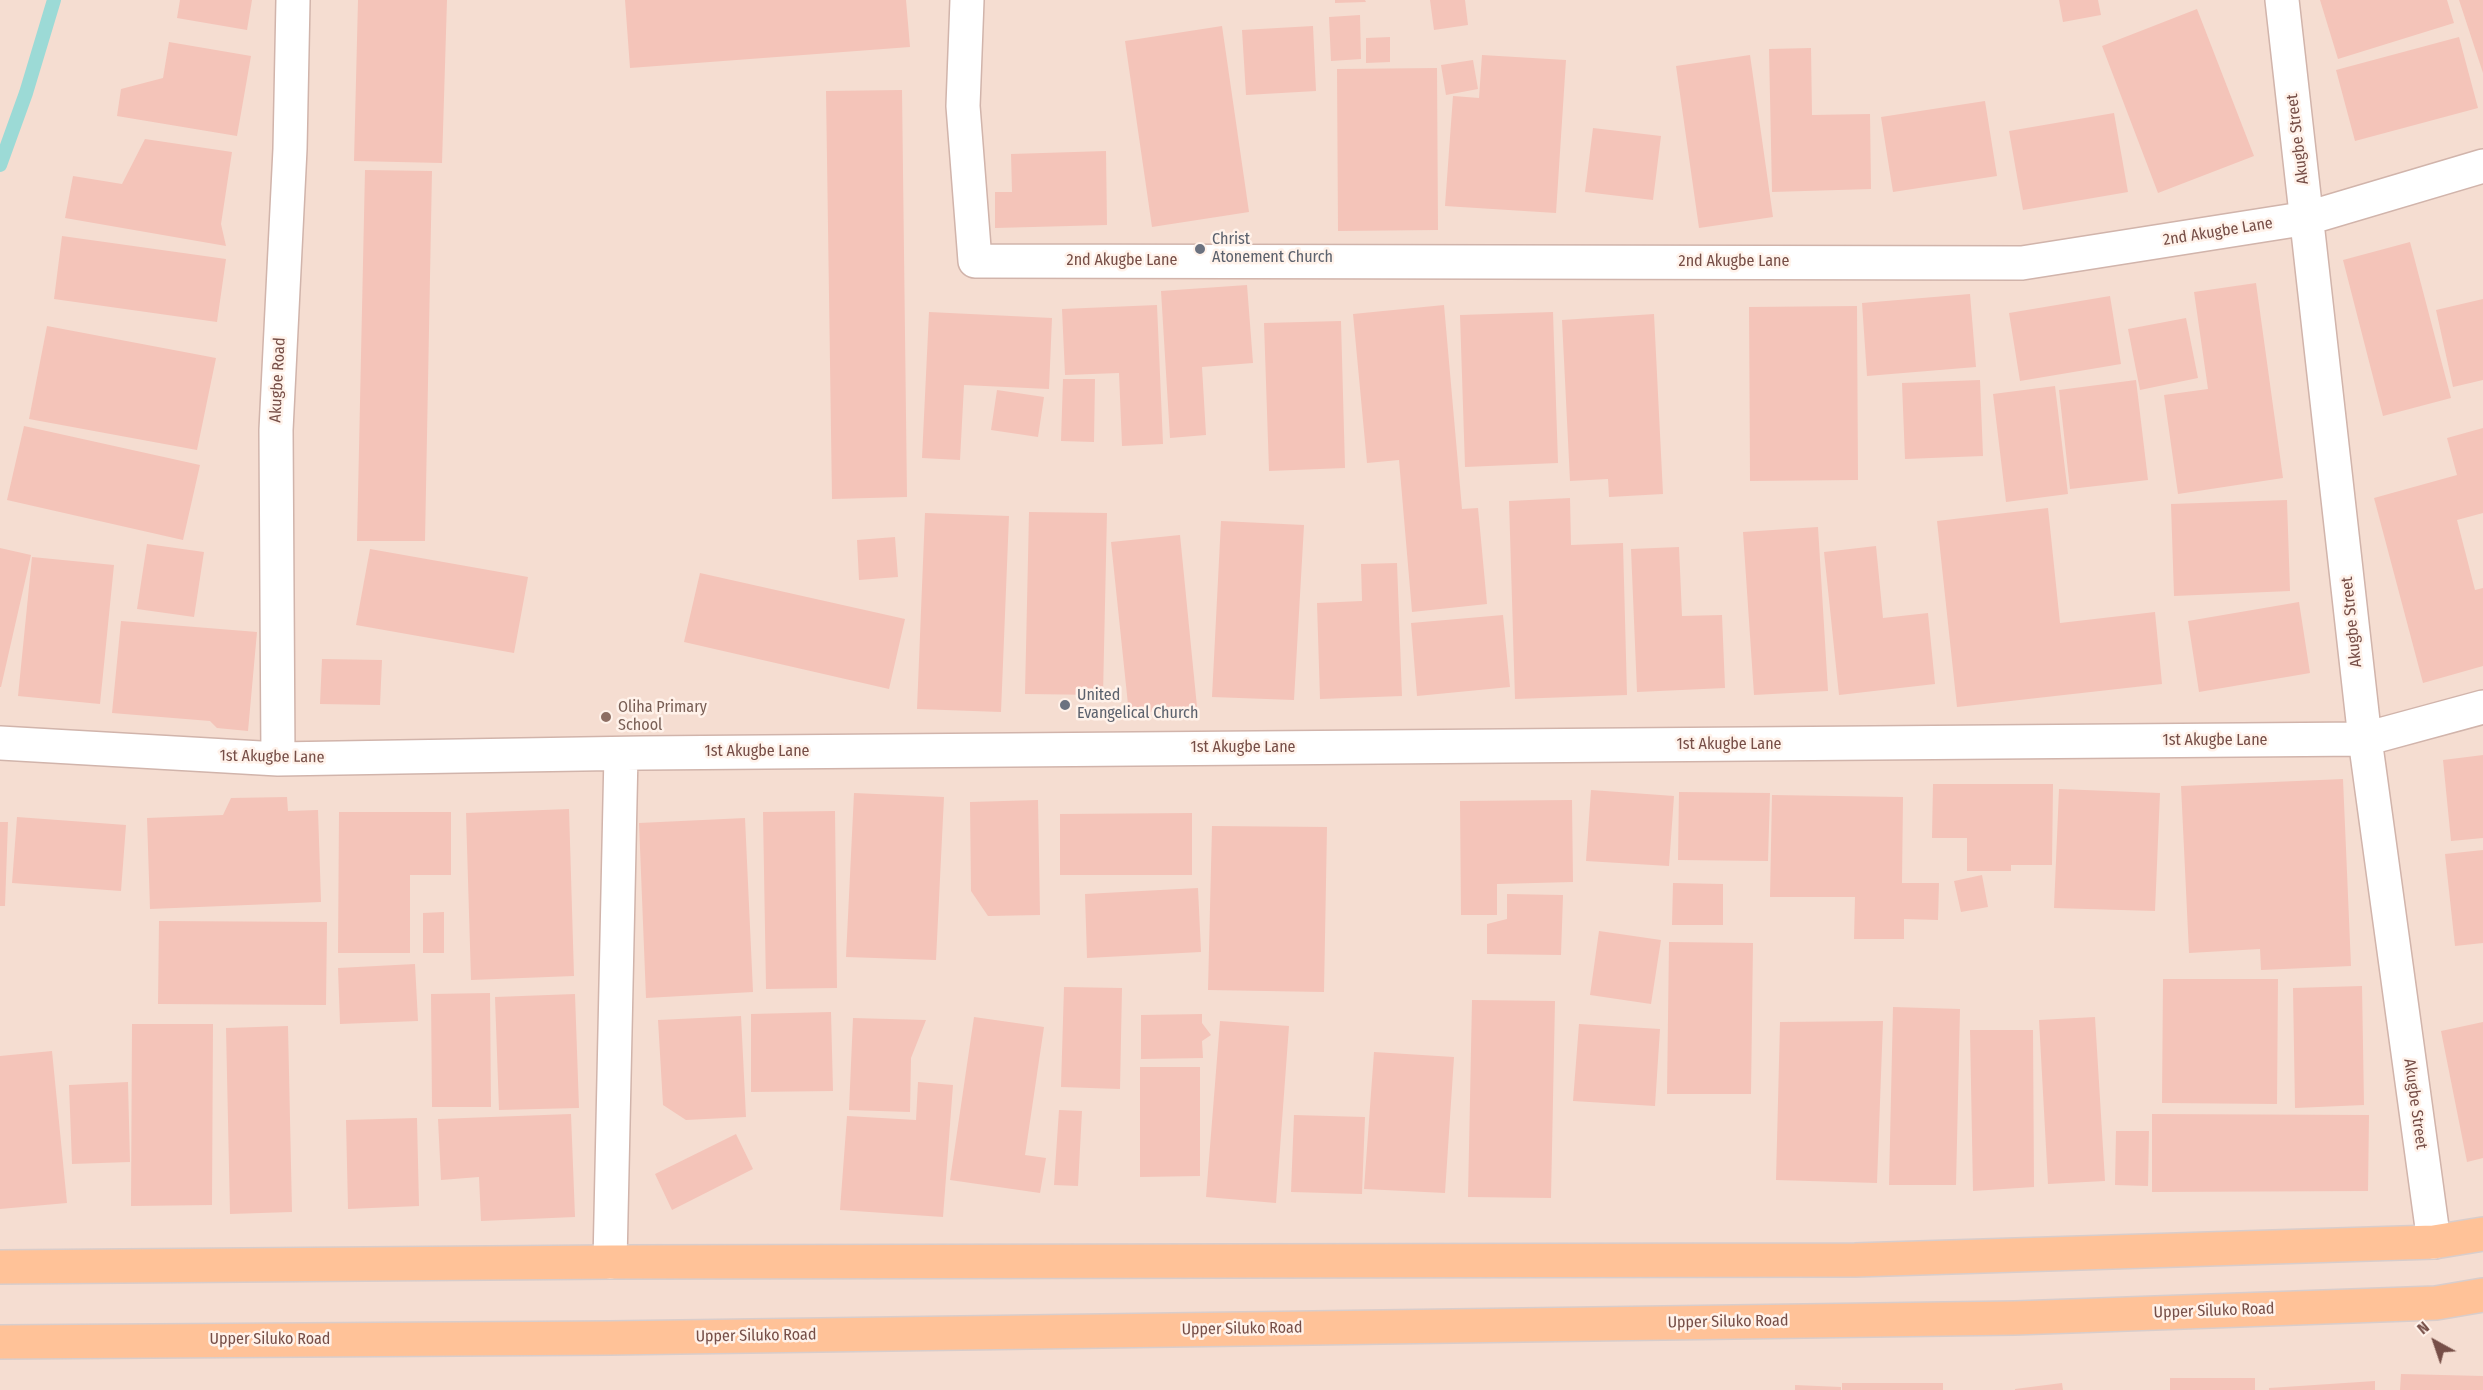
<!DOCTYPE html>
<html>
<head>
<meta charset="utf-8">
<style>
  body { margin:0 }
  #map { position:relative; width:2483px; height:1390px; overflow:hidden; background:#fdede3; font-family:"Fira Sans Condensed",sans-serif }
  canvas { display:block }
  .north { position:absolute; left:2405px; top:1312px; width:60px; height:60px; -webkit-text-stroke:4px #fff2ea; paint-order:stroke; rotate:320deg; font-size:16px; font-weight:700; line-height:24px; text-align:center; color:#764e47 }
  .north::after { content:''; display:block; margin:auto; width:21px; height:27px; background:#764e47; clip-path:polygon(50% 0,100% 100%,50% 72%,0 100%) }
</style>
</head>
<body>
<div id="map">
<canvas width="2483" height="1390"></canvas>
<div class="north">N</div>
</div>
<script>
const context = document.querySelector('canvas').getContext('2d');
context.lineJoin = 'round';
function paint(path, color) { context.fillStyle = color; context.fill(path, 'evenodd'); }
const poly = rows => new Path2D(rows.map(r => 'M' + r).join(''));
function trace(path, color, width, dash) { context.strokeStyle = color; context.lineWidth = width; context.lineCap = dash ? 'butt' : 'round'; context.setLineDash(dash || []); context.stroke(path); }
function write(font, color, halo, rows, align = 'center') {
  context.font = font + ' "Fira Sans Condensed",sans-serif'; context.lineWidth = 5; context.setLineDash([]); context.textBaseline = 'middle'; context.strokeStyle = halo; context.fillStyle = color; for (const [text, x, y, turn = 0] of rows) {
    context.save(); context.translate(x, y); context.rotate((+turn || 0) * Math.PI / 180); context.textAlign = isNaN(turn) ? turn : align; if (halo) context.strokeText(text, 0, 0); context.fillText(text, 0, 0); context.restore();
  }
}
const residential = poly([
  [0,0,2483,0,2483,1390,0,1390]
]);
const stream = poly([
  [0,165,26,93,54,0]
]);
const building = poly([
  [180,0,252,0,247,30,177,18],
  [358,0,447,0,442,163,354,161],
  [625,0,906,0,910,47,630,68],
  [1335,0,1365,0,1366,2,1335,3],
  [1430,0,1465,0,1468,25,1434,30],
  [2059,0,2098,0,2101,15,2063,22],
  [2320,0,2447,0,2454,23,2338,59],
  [2459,0,2483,0,2483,73],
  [2197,9,2254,156,2158,193,2102,46],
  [1360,15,1361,59,1331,61,1329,17],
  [1222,26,1249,212,1152,227,1125,41],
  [1313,26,1316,91,1246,95,1242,30],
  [1390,37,1390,62,1366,63,1366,38],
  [2459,37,2478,108,2355,141,2336,70],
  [169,42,251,56,237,136,117,116,121,89,163,78],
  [1811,48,1812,115,1870,114,1871,189,1772,192,1769,49],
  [1482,55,1566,60,1556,213,1445,206,1453,96,1479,98],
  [1750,55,1773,217,1699,228,1676,66],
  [1473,60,1478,89,1446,95,1441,65],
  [1437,68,1438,230,1338,231,1337,69],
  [902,90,907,497,832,499,826,91],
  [1985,101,1997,176,1893,192,1881,117],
  [2114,113,2128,192,2023,210,2009,131],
  [1593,128,1661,136,1653,200,1585,192],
  [145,139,232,152,221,224,226,246,65,218,73,176,122,184],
  [1106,151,1107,225,995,228,995,192,1012,192,1011,154],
  [365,170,432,171,425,541,357,541],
  [62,236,226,259,217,322,54,299],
  [2410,242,2451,398,2383,416,2343,260],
  [2256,283,2283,478,2178,494,2164,395,2208,389,2194,292],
  [1247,285,1253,363,1202,367,1206,435,1170,438,1161,291],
  [1970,294,1976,367,1867,376,1862,303],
  [2110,296,2121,364,2020,381,2009,313],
  [2483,299,2483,380,2453,387,2436,310],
  [1157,305,1163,444,1122,446,1119,373,1065,375,1062,309],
  [1444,305,1462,509,1478,508,1487,604,1412,612,1399,460,1367,463,1353,314],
  [1857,306,1858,480,1750,481,1749,307],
  [929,312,1052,318,1049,389,964,385,960,460,922,458],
  [1553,312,1558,463,1465,467,1460,315],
  [1654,314,1663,494,1609,497,1608,479,1570,481,1562,320],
  [2186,318,2198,378,2140,390,2128,329],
  [1341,321,1345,468,1269,471,1264,323],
  [47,326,216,358,197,450,29,419],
  [1063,379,1095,379,1094,442,1061,441],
  [1980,380,1983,456,1905,459,1902,383],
  [2136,380,2148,480,2070,489,2059,390],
  [2055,386,2068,494,2006,502,1993,394],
  [997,390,1044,397,1038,437,991,430],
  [24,426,200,465,183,540,7,500],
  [2483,428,2483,513,2457,520,2475,590,2483,588,2483,666,2423,683,2374,498,2457,475,2447,438],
  [1570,498,1571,545,1623,543,1627,695,1515,699,1509,501],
  [2287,500,2290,591,2174,596,2171,504],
  [2048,508,2060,623,2155,612,2162,684,1957,707,1937,521],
  [1029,512,1107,513,1103,695,1025,694],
  [925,513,1009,516,1001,712,917,709],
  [1221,521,1304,525,1294,700,1212,697],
  [1818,527,1828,691,1754,695,1743,532],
  [1180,535,1197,707,1129,714,1111,542],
  [895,537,898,577,859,580,857,540],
  [147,544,204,552,194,617,137,609],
  [1876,546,1883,618,1928,613,1935,684,1839,695,1824,552],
  [1679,547,1682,616,1722,615,1725,688,1637,692,1631,549],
  [0,548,31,555,1,687,0,687],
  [370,549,528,577,514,653,356,625],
  [32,557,114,565,100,704,18,696],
  [1397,563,1402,696,1320,699,1317,603,1362,601,1361,564],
  [700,573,905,619,889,689,684,642],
  [2299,602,2310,673,2199,692,2188,621],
  [1503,615,1510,687,1417,696,1411,623],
  [121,621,257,632,248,731,217,728,210,721,112,713],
  [322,659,382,660,380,705,320,704],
  [2483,755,2483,838,2451,841,2443,760],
  [2343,779,2351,966,2261,970,2260,949,2189,953,2181,786],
  [1933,784,2053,784,2052,865,2011,865,2011,871,1967,871,1967,838,1932,838],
  [2059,789,2160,793,2155,911,2054,908],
  [1591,790,1674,796,1669,866,1586,861],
  [1679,792,1770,793,1768,861,1678,860],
  [854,793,944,797,936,960,846,957],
  [1772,795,1903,797,1902,883,1939,883,1938,920,1904,919,1904,939,1854,939,1855,897,1770,897],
  [287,797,288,811,318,810,321,902,150,909,147,818,223,815,231,798],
  [1038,800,1040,915,988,916,971,891,970,802],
  [1572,800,1573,882,1497,884,1497,915,1461,915,1460,801],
  [569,809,574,976,471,980,466,813],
  [835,811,837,988,766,989,763,812],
  [339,812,451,812,451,875,410,875,410,953,338,953],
  [1192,813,1192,875,1060,875,1060,814],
  [17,817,126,825,121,891,12,883],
  [745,818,753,992,646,998,639,823],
  [0,822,8,822,5,906,0,906],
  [1212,826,1327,827,1324,992,1208,990],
  [2483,850,2483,943,2455,946,2445,854],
  [1982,875,1988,907,1961,912,1954,881],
  [1673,883,1723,884,1723,925,1672,925],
  [1198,888,1201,952,1087,958,1085,894],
  [1507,894,1563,895,1561,955,1487,954,1487,924,1507,919],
  [444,912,444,953,423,953,423,913],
  [159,921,327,922,326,1005,158,1004],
  [1599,931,1661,940,1651,1004,1590,995],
  [1669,942,1753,943,1751,1094,1667,1094],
  [415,964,418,1021,340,1024,338,968],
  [2163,979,2278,979,2277,1104,2162,1103],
  [2362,986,2364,1105,2295,1108,2293,988],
  [1064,987,1122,988,1120,1089,1061,1087],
  [490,993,491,1107,432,1107,431,994],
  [575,994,579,1108,499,1110,495,997],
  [1472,1000,1555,1001,1551,1198,1468,1197],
  [1893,1007,1960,1009,1956,1185,1889,1185],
  [831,1012,833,1091,751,1092,751,1014],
  [1202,1014,1202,1023,1211,1035,1202,1041,1203,1058,1141,1059,1141,1015],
  [741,1016,746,1117,686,1120,663,1105,658,1020],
  [974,1017,1044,1027,1025,1155,1046,1158,1040,1193,950,1180],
  [2095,1017,2105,1181,2048,1184,2039,1020],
  [853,1018,926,1020,911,1058,910,1112,849,1110],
  [1220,1021,1289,1026,1276,1203,1206,1197],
  [1883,1021,1877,1183,1776,1180,1780,1022],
  [2483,1022,2483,1158,2467,1162,2441,1031],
  [132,1024,213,1024,212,1205,131,1206],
  [1579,1024,1660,1029,1655,1106,1573,1101],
  [288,1026,292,1212,230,1214,226,1028],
  [1970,1030,2033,1030,2034,1187,1973,1191],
  [52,1051,67,1203,0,1209,0,1056],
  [1374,1052,1454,1057,1445,1193,1364,1189],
  [1140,1067,1200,1067,1200,1176,1140,1177],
  [128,1082,130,1162,72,1164,69,1085],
  [918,1082,953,1085,943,1217,840,1210,847,1116,916,1120],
  [1059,1110,1082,1111,1078,1186,1054,1185],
  [571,1114,575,1217,481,1221,479,1177,441,1180,438,1119],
  [2152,1114,2369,1115,2368,1191,2152,1192],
  [1294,1115,1365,1117,1362,1194,1291,1192],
  [417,1118,419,1206,348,1209,346,1120],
  [2116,1131,2149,1131,2148,1186,2115,1185],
  [736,1134,753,1169,672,1210,655,1174],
  [2401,1374,2483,1376,2483,1390,2400,1390],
  [2170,1378,2255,1378,2255,1390,2170,1390],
  [2375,1381,2375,1390,2269,1390,2269,1388],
  [1842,1383,1943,1383,1943,1390,1842,1390],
  [2062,1383,2063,1390,2015,1390,2015,1389],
  [1795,1385,1841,1387,1841,1390,1795,1390]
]);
const minor = poly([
  [967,0,963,106,975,261,2022,263,2308,218,2483,166],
  [2282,0,2365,739,2434,1242],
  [0,743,278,759,642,753,2365,739,2483,707],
  [278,759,276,430,290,149,293,0],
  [610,1262,621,754]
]);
const major = poly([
  [0,1267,610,1262,1855,1260,2434,1242,2483,1234],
  [0,1342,610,1338,2015,1318,2436,1303,2483,1295]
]);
const markers = [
  [1200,249,6,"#6b7280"],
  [1065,705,6,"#6b7280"],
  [606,717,6,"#8d6e63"]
];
const streetNames = [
  ["Akugbe Street",2298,139,-97],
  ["2nd Akugbe Lane",2218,232,-9],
  ["2nd Akugbe Lane",1122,261],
  ["2nd Akugbe Lane",1734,262],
  ["Akugbe Road",278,380,-87],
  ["Akugbe Street",2352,622,-96],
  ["1st Akugbe Lane",2215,741],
  ["1st Akugbe Lane",1729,745],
  ["1st Akugbe Lane",1243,748],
  ["1st Akugbe Lane",757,752],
  ["1st Akugbe Lane",272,757,1],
  ["Akugbe Street",2415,1104,82],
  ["Upper Siluko Road",2214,1311,-2],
  ["Upper Siluko Road",1728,1322,-1],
  ["Upper Siluko Road",1242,1329,-1],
  ["Upper Siluko Road",756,1336,-1],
  ["Upper Siluko Road",270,1340]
];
const worshipNames = [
  ["Christ",1212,240],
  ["Atonement Church",1212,258],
  ["United",1077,696],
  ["Evangelical Church",1077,714]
];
const educationNames = [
  ["Oliha Primary",618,708],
  ["School",618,726]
];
paint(residential, '#f5ddd1');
trace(stream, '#9cdad6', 14);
paint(building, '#f4c4b9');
trace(minor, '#d1b4ab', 36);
trace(major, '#d9cdcb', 36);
trace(minor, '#fff', 33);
trace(major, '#ffc298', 33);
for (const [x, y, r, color] of markers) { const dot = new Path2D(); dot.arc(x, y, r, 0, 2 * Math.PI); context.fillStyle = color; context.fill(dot); trace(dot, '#fff2ea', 2); }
write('16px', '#764e47', '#fff2ea', streetNames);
write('16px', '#5b616d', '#fff2ea', worshipNames, 'left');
write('16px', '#785e54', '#fff2ea', educationNames, 'left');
</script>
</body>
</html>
